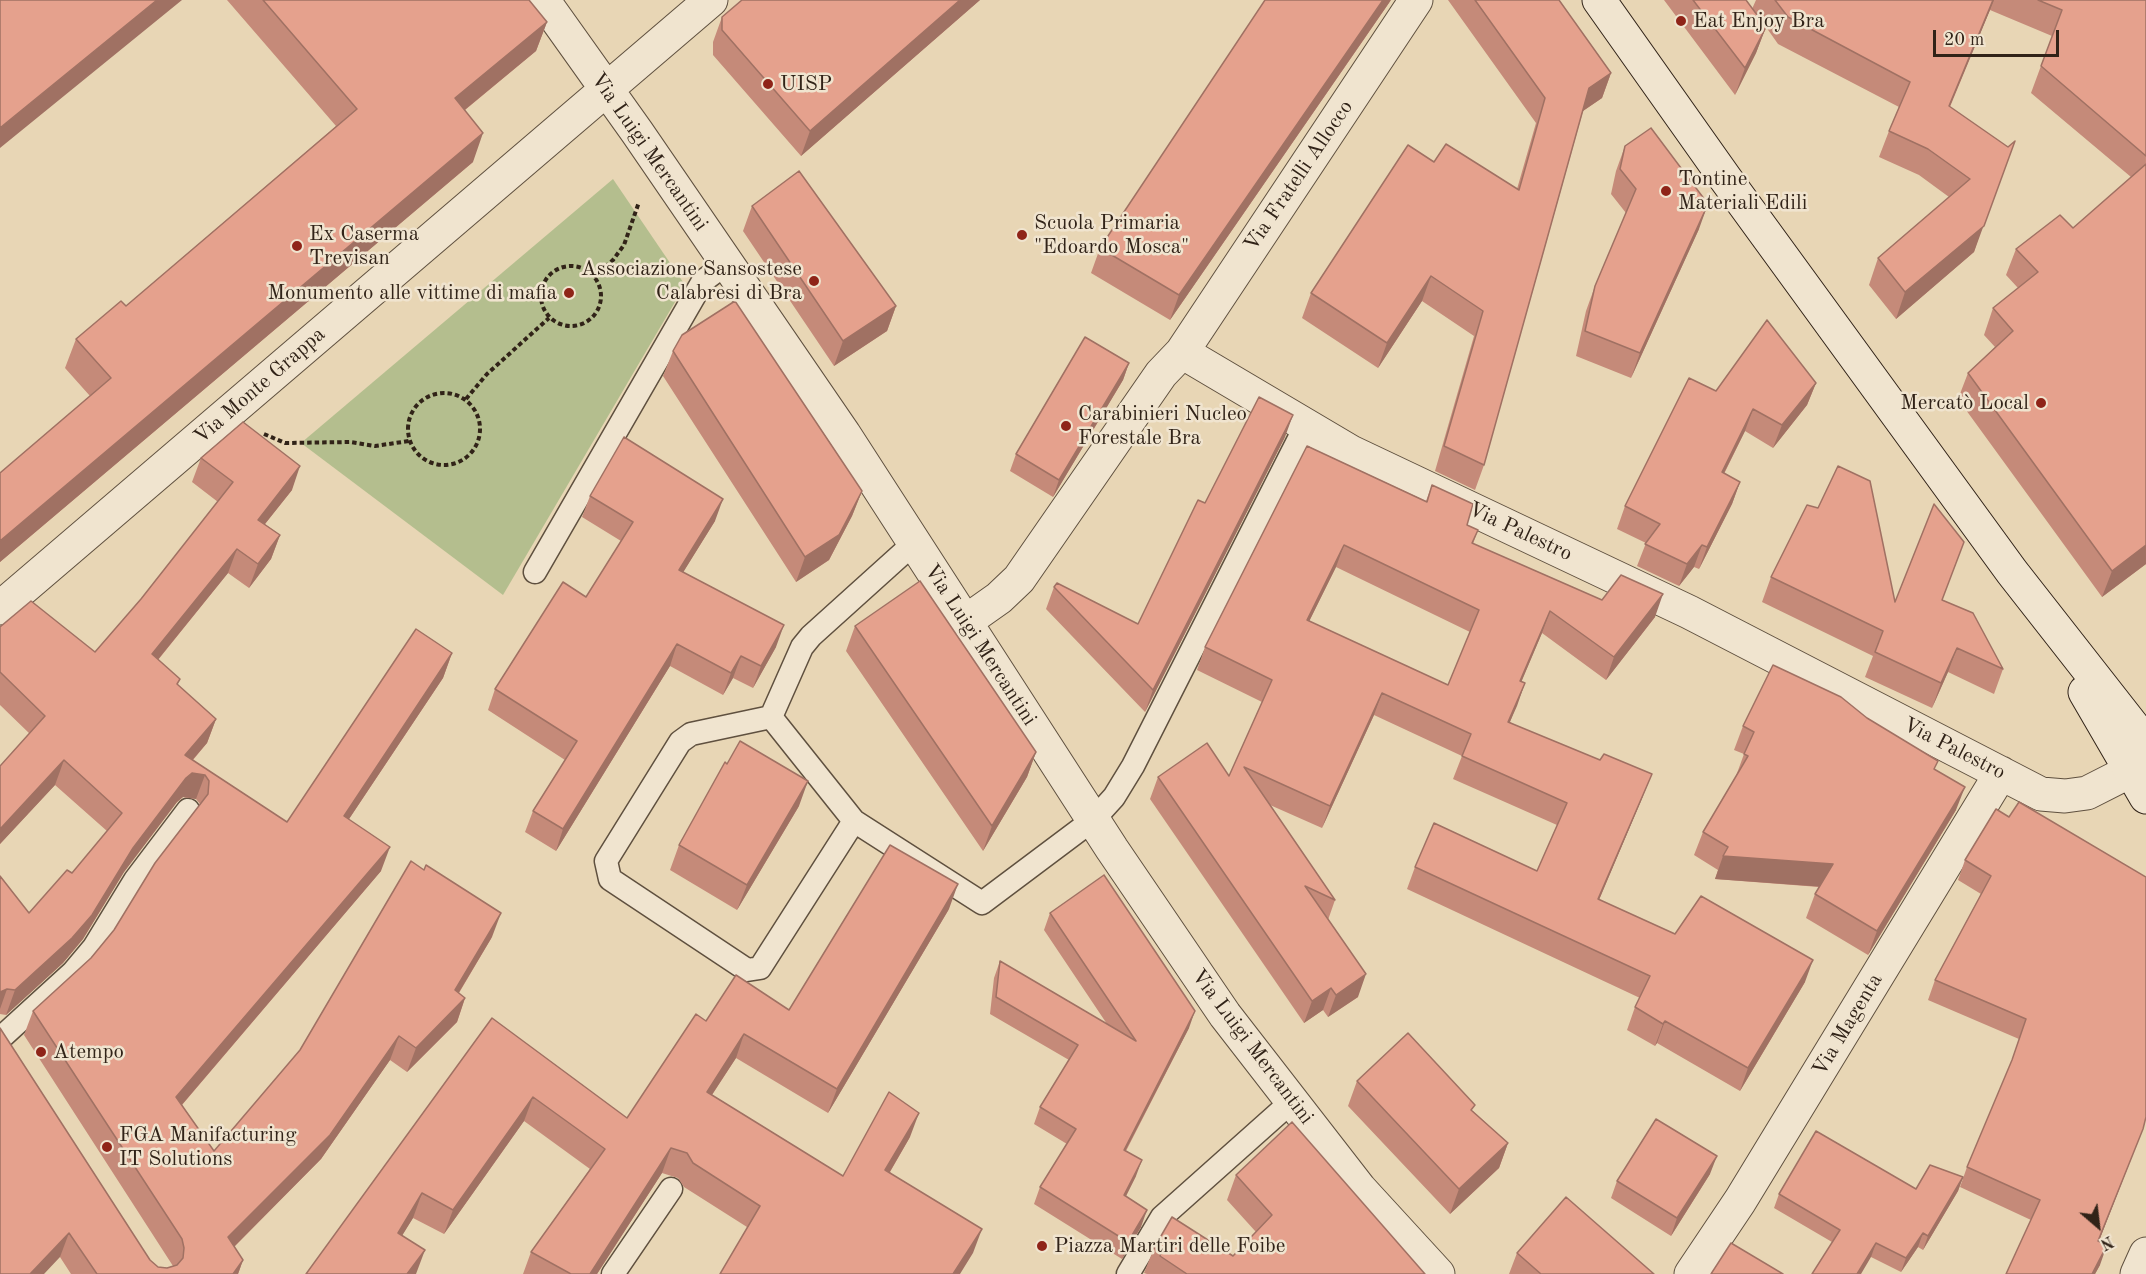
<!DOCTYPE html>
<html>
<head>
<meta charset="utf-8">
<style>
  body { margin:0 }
  #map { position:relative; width:2146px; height:1274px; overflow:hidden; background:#e8d6b5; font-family:"Old Standard TT",serif }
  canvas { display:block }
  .north { position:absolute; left:2068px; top:1196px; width:60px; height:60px; -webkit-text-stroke:4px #f0e4cf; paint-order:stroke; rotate:152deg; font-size:16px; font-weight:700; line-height:24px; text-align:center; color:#312318 }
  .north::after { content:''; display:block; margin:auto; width:21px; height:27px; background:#312318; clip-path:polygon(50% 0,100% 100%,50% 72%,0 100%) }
  .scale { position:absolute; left:1933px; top:30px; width:126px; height:27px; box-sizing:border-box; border:3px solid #312318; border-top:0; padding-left:8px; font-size:18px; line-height:21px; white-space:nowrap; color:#312318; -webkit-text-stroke:4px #f0e4cf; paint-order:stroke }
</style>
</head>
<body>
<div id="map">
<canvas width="2146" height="1274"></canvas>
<div class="north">N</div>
<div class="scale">20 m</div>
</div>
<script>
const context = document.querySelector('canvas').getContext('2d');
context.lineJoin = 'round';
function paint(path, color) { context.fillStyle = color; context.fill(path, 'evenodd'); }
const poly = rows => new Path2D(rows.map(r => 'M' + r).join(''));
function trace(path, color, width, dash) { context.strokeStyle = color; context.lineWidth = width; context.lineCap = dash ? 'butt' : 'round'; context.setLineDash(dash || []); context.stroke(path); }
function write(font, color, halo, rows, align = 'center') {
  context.font = font + ' "Old Standard TT",serif'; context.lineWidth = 5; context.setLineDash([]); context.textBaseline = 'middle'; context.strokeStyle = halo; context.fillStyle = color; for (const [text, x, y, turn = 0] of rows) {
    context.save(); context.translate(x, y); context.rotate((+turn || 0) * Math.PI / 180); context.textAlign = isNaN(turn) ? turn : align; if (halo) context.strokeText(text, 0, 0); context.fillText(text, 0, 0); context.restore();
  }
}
const green = poly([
  [613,179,685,285,503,595,301,443]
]);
const path = poly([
  '541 296a30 30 0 1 1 60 0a30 30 0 1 1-60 0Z',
  [594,277,613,260,624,245,639,202],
  '408 429a36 36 0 1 1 72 0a36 36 0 1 1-72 0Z',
  [466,399,487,374,549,318],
  [264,434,285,443,350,442,375,446,409,441]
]);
const lane = poly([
  [913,544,811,636,802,647,771,717,854,821,982,903,1094,819,1114,797,1133,766,1306,425],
  [535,572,703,281,726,264],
  [771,717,691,734,680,742,606,861,610,879,747,970,760,968,854,821],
  [3,1036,73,972,94,947,135,880,188,810],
  [613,1274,671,1189],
  [1128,1274,1162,1217,1291,1102]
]);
const street = poly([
  [543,0,637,132,844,434,1112,849,1225,1015,1360,1189,1438,1274],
  [1182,352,1416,0],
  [0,608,711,0],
  [965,622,999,598,1019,579,1161,374,1182,352,1351,452,1689,612,2041,794,2065,796,2087,793,2146,763],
  [1691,1274,1740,1201,2001,773],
  [2137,1274,2146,1254]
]);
const secondary = poly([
  [1599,0,1725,178,2012,572,2146,743],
  [2085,692,2146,797]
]);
const wall = poly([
  [227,0,529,0,547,22,536,51,465,110,473,162,0,562,0,473,90,396,65,368,76,339,126,306,336,126],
  [742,0,980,0,801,156,713,55,713,42,722,17],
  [1391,0,1170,320,1091,273,1100,248],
  [1448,0,1559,0,1611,73,1602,98,1583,111,1484,465,1475,490,1435,471,1474,336,1422,301,1378,368,1302,318,1311,293,1434,162,1517,189,1536,123],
  [1664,0,1746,0,1752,9,1756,0,2146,0,2146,564,2102,597,1958,399,1968,373,1995,347,1984,335,1993,308,2018,288,2006,275,2016,249,2073,228,2131,177,2031,93,2052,36,1990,10,1950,107,2008,147,1974,252,1896,319,1869,285,1878,258,1949,197,1919,175,1879,157,1889,131,1899,107,1778,44,1766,27,1756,53,1735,95],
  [1625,146,1699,229,1631,378,1576,356,1586,311,1595,286,1626,213,1611,194,1616,171],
  [752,206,896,306,887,331,834,366,743,231],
  [673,351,862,491,852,516,829,560,796,582,663,376],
  [1129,363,1123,380,1053,497,1010,471,1016,454],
  [1816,383,1807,405,1773,448,1745,431,1724,474,1740,482,1732,504,1699,569,1694,567,1679,586,1637,566,1646,543,1617,529,1625,506,1716,391],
  [1285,437,1145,712,1046,609,1054,587,1138,624,1205,503],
  [1307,446,1426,501,1432,485,1467,525,1478,530,1473,544,1602,600,1655,617,1606,680,1542,633,1521,682,1525,683,1510,722,1643,796,1599,900,1675,934,1805,982,1740,1091,1657,1043,1655,1046,1627,1030,1635,1007,1640,998,1407,889,1415,867,1537,871,1557,825,1453,779,1462,756,1374,715,1322,828,1270,805,1335,900,1328,920,1358,997,1328,1017,1323,1010,1304,1023,1150,799,1158,777,1229,776,1262,702,1197,670,1205,647],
  [1336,567,1470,632,1448,685,1309,621],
  [201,458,292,490,265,524,280,535,271,559,249,588,228,573,158,660,178,685,216,719,207,743,193,760,287,822,452,653,443,678,349,819,381,871,182,1105,214,1151,492,937,459,993,465,998,457,1022,407,1072,390,1060,321,1159,234,1247,243,1260,238,1274,71,1274,60,1257,0,1028,150,1260,158,1267,167,1268,173,1266,24,1035,33,1011,91,958,114,930,200,804,196,799,183,797,177,802,124,872,83,939,63,963,6,1015,0,1014,0,876,29,913,72,873,107,831,55,785,0,844,0,766,30,734,0,705,0,627,95,652,141,599,218,502,192,482],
  [590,496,715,521,683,572,776,647,753,688,733,678,723,695,670,666,556,851,525,832,533,811,565,760,488,710,495,689,586,597,621,541,582,517],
  [1771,577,1895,602,1943,600,2003,669,1994,694,1948,672,1932,708,1865,677,1873,656,1762,602],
  [855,626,1036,752,1027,777,983,851,846,651],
  [1867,718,1935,770,1956,810,1868,955,1806,918,1815,894,1819,887,1715,879,1718,870,1694,855,1703,832,1736,776,1744,754,1734,750,1743,726],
  [799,806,737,910,670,870,679,845],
  [1996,809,2135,1149,2099,1241,2100,1265,2095,1274,2006,1274,2031,1220,1960,1187,1967,1167,2010,1067,2019,1039,1928,1000,1935,980,1981,894,1958,880,1965,860],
  [949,909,828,1113,736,1058,712,1095,843,1176,910,1137,890,1172,973,1253,747,1227,684,1187,678,1178,662,1173,597,1274,523,1274,531,1252,590,1169,524,1121,444,1234,413,1218,402,1235,306,1274,492,1018,627,1118,706,1021,789,1010],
  [1050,913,1189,1028,1126,1151,1136,1176,1126,1196,1141,1227,1122,1259,1034,1204,1040,1187,1067,1144,1034,1124,1040,1107,1069,1060,990,1014,994,978,1000,961,1107,1024,1044,930],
  [1357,1081,1473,1111,1508,1143,1499,1168,1450,1214,1348,1106],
  [1710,1174,1671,1236,1611,1198,1617,1181],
  [1236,1175,1425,1274,1147,1274,1144,1273,1154,1248,1233,1256,1256,1232,1227,1200],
  [1963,1177,1958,1191,1923,1250,1918,1247,1901,1272,1871,1257,1832,1242,1774,1208,1779,1194,1916,1189],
  [1517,1253,1654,1274,1509,1274]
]);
const shadedWall = poly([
  [157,0,182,0,0,148,0,128],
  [960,0,980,0,801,156,810,131],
  [1383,0,1391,0,1170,320,1179,295],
  [1993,0,1994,0,1990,10,1939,132,1949,106],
  [547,22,536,51,444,127,455,98],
  [1766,27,1756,53,1735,95,1745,68],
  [1611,73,1602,98,1580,113,1589,88],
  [483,133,473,162,0,562,0,541],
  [2005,167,1974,252,1896,319,1905,292],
  [1708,204,1699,229,1631,378,1640,353],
  [1431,276,1422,301,1378,368,1387,343],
  [896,306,887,331,834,366,843,341],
  [1129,363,1123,380,1053,497,1059,480],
  [1816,383,1807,405,1773,448,1782,425],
  [1753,409,1745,431,1713,495,1722,472],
  [1293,415,1285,437,1145,712,1153,690],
  [300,466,292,490,249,544,258,520],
  [1740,482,1732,504,1699,569,1707,547],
  [862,491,852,516,829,560,796,582,805,557],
  [723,499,715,521,671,592,679,570],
  [280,535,271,559,249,588,258,564],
  [1344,545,1336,567,1299,642,1307,620],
  [1702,545,1694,567,1679,586,1687,564],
  [2146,545,2146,564,2102,597,2112,571],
  [237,549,228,573,143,678,152,654],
  [1663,594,1655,617,1606,680,1614,657],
  [1550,611,1542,633,1512,704,1520,681],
  [784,625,776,647,753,688,761,666],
  [677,644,670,666,556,851,563,829],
  [1957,648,1948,672,1932,708,1941,683],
  [452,653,443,678,335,840,344,816],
  [741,656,733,678,723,695,731,673],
  [1525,683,1517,706,1500,744,1508,722],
  [1382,693,1374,715,1322,828,1330,806],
  [216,719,207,743,176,779,185,755],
  [1036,752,1027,777,983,851,992,826],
  [64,760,55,785,0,844,0,829],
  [192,773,205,775,196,799,183,797,177,802,124,872,83,939,63,963,6,1015,15,990,133,848,186,778],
  [1652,774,1643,796,1590,921,1598,899],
  [808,781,799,806,737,910,747,885],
  [1965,787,1956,810,1868,955,1877,931],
  [390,847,381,871,168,1121,176,1097],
  [1723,856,1833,864,1825,887,1715,879],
  [958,884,949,909,828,1113,837,1089],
  [501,913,492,937,446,1014,455,990],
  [1813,960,1805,982,1740,1091,1748,1068],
  [1366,974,1358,997,1328,1017,1336,995],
  [1331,988,1323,1010,1304,1023,1312,1001],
  [7,989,0,1009,0,992],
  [465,998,457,1022,407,1072,416,1048],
  [1195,1011,1189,1028,1117,1167,1124,1150],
  [1665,1021,1657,1043,1655,1046,1663,1024],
  [744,1034,736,1058,698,1116,707,1092],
  [399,1036,390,1060,321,1159,219,1262,228,1237],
  [533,1097,524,1121,444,1234,453,1210],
  [919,1113,910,1137,877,1194,885,1170],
  [2143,1129,2135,1149,2091,1261,2098,1241],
  [1508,1143,1499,1168,1450,1214,1459,1189],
  [671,1148,662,1173,597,1274,590,1274],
  [1717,1156,1710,1174,1671,1236,1677,1218],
  [1142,1160,1136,1176,1118,1212,1124,1195],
  [1963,1177,1958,1191,1923,1250,1928,1236],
  [422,1193,413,1218,389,1257,398,1233],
  [1147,1210,1141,1227,1122,1259,1128,1242],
  [982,1229,973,1253,960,1274,953,1274],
  [69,1233,60,1257,44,1274,30,1274],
  [1923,1233,1918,1247,1901,1272,1906,1258],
  [1876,1243,1871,1257,1861,1274,1857,1274],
  [2107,1245,2100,1265,2095,1274,2092,1274],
  [425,1250,416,1274,407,1274],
  [243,1260,238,1274,233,1274]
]);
const building = poly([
  [0,0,157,0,0,128,0,0],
  [263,0,529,0,547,22,455,98,483,133,0,541,0,473,111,378,76,339,121,301,126,306,357,109,263,0],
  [742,0,960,0,810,131,722,30,722,17,742,0],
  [1265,0,1383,0,1179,295,1100,248,1265,0],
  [1475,0,1559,0,1611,73,1589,88,1484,465,1444,446,1483,311,1431,276,1387,343,1311,293,1408,145,1434,162,1446,144,1519,190,1545,98,1475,0],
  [1693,0,1746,0,1766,27,1745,68,1693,0],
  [1775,0,1993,0,1949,106,2008,147,2015,141,1984,226,1905,292,1878,258,1970,179,1928,149,1889,131,1910,82,1788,17,1775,0],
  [2038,0,2146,0,2146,156,2041,66,2062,10,2038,0],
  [1651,128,1708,204,1640,353,1585,331,1595,286,1636,189,1620,169,1625,146,1651,128],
  [2146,164,2146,545,2112,571,1968,373,2013,331,1993,308,2038,272,2016,249,2060,215,2073,228,2146,164],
  [799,171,896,306,843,341,752,206,799,171],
  [735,301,862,491,839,535,805,557,673,351,682,335,735,301],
  [1767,320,1816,383,1782,425,1753,409,1722,472,1740,482,1707,547,1702,545,1687,564,1645,544,1660,524,1625,506,1689,378,1716,391,1767,320],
  [1085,337,1129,363,1059,480,1016,454,1085,337],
  [1259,397,1293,415,1153,690,1054,587,1057,583,1138,624,1198,500,1205,503,1259,397],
  [243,422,300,466,258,520,280,535,258,564,237,549,152,654,180,679,177,684,216,719,185,755,287,822,416,629,452,653,344,816,390,847,176,1097,214,1151,300,1050,411,861,424,870,426,865,501,913,455,990,465,998,416,1048,399,1036,330,1135,228,1237,243,1260,233,1274,97,1274,69,1233,30,1274,0,1274,0,1028,150,1260,158,1267,167,1268,177,1265,183,1258,184,1248,182,1239,33,1011,91,958,114,930,155,863,208,794,209,781,205,775,192,773,186,778,133,848,92,915,72,938,15,990,7,989,0,992,0,876,29,913,67,870,72,873,122,813,64,760,0,829,0,766,45,716,0,672,0,627,31,601,95,652,141,599,233,482,201,458,243,422],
  [624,437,723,499,679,570,784,625,761,666,741,656,731,673,677,644,563,829,533,811,577,741,495,689,563,582,586,597,633,522,590,496,624,437],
  [1307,446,1427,502,1432,485,1473,504,1467,525,1478,530,1472,543,1602,600,1621,575,1663,594,1614,657,1550,611,1520,681,1525,683,1508,722,1600,760,1604,754,1652,774,1598,899,1675,934,1701,896,1813,960,1748,1068,1665,1021,1663,1024,1635,1007,1650,976,1415,867,1434,823,1537,871,1567,803,1462,756,1471,734,1382,693,1330,806,1244,767,1335,900,1305,886,1366,974,1336,995,1331,988,1312,1001,1158,777,1207,743,1229,776,1272,680,1205,647,1307,446],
  [1344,545,1479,610,1448,685,1307,620,1344,545],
  [1838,466,1870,481,1895,602,1934,504,1964,542,1942,600,1973,613,2003,669,1957,648,1941,683,1875,652,1883,631,1771,577,1807,505,1818,508,1838,466],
  [920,581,1036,752,992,826,855,626,920,581],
  [1773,665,1841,697,1867,718,1938,761,1934,769,1965,787,1877,931,1815,894,1833,864,1723,856,1728,847,1703,832,1748,756,1744,754,1754,732,1743,726,1773,665],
  [740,741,808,781,747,885,679,845,725,762,727,764,740,741],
  [2019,802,2146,877,2146,1117,2143,1129,2098,1241,2107,1245,2092,1274,2006,1274,2040,1200,1967,1167,2012,1060,2026,1019,1935,980,1991,876,1965,860,1996,809,2009,817,2019,802],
  [890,845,958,884,837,1089,744,1034,707,1092,843,1176,889,1092,919,1113,885,1170,982,1229,953,1274,720,1274,760,1206,693,1163,687,1153,671,1148,590,1274,571,1274,531,1252,605,1149,533,1097,453,1210,422,1193,398,1233,425,1250,407,1274,306,1274,492,1018,627,1118,696,1014,706,1021,736,975,789,1010,890,845],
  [1104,875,1195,1011,1124,1150,1142,1160,1124,1195,1147,1210,1128,1242,1040,1187,1076,1129,1040,1107,1078,1045,996,997,1000,961,1136,1041,1050,913,1104,875],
  [1408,1033,1475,1105,1471,1110,1508,1143,1459,1189,1357,1081,1408,1033],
  [1656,1119,1717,1156,1677,1218,1617,1181,1656,1119],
  [1292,1122,1425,1274,1187,1274,1160,1256,1161,1253,1154,1248,1172,1217,1233,1256,1272,1215,1236,1175,1292,1122],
  [1816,1131,1916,1189,1930,1165,1963,1177,1928,1236,1923,1233,1906,1258,1876,1243,1857,1274,1812,1274,1840,1230,1779,1194,1816,1131],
  [1566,1197,1654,1274,1541,1274,1517,1253,1566,1197],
  [1731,1243,1783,1274,1711,1274,1731,1243]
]);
const markers = [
  [1681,21,6,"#8f2418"],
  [768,84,6,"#8f2418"],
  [1666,191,6,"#8f2418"],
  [1022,235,6,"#8f2418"],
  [297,246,6,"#8f2418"],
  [814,281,6,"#8f2418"],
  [569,293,6,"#8f2418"],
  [2041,403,6,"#8f2418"],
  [1066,426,6,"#8f2418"],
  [41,1052,6,"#8f2418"],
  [107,1147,6,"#8f2418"],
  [1042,1246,6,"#8f2418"]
];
const poiNames = [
  ["Eat Enjoy Bra",1693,21],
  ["UISP",780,84],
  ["Tontine",1678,179],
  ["Materiali Edili",1678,203],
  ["Scuola Primaria",1034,223],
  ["\"Edoardo Mosca\"",1034,247],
  ["Ex Caserma",309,234],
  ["Trevisan",309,258],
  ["Associazione Sansostese",802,269,"right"],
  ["Calabresi di Bra",802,293,"right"],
  ["Monumento alle vittime di mafia",557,293,"right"],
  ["Mercatò Local",2029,403,"right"],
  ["Carabinieri Nucleo",1078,414],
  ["Forestale Bra",1078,438],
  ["Atempo",53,1052],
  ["FGA Manifacturing",119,1135],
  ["IT Solutions",119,1159],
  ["Piazza Martiri delle Foibe",1054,1246]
];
const streetNames = [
  ["Via Luigi Mercantini",649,152,55],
  ["Via Fratelli Allocco",1299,176,-56],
  ["Via Monte Grappa",260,386,-41],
  ["Via Palestro",1520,532,25],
  ["Via Luigi Mercantini",980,645,57],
  ["Via Palestro",1954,749,27],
  ["Via Magenta",1848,1025,-59],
  ["Via Luigi Mercantini",1252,1047,53]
];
paint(green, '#b4be8e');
trace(lane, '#5f503f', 25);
trace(street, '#5f503f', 35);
trace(secondary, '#312318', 35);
trace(path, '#312318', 4, [4.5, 3]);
trace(lane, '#f0e4cf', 22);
trace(street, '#f0e4cf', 33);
trace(secondary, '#f0e4cf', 33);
paint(wall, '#c58a79');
paint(shadedWall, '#a07163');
paint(building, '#e5a18d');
trace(building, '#a07163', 1.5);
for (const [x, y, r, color] of markers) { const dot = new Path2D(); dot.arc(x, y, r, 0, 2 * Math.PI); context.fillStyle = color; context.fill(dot); trace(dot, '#f0e4cf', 2); }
write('21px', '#312318', '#f0e4cf', poiNames, 'left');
write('21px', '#312318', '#f0e4cf', streetNames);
</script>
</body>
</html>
